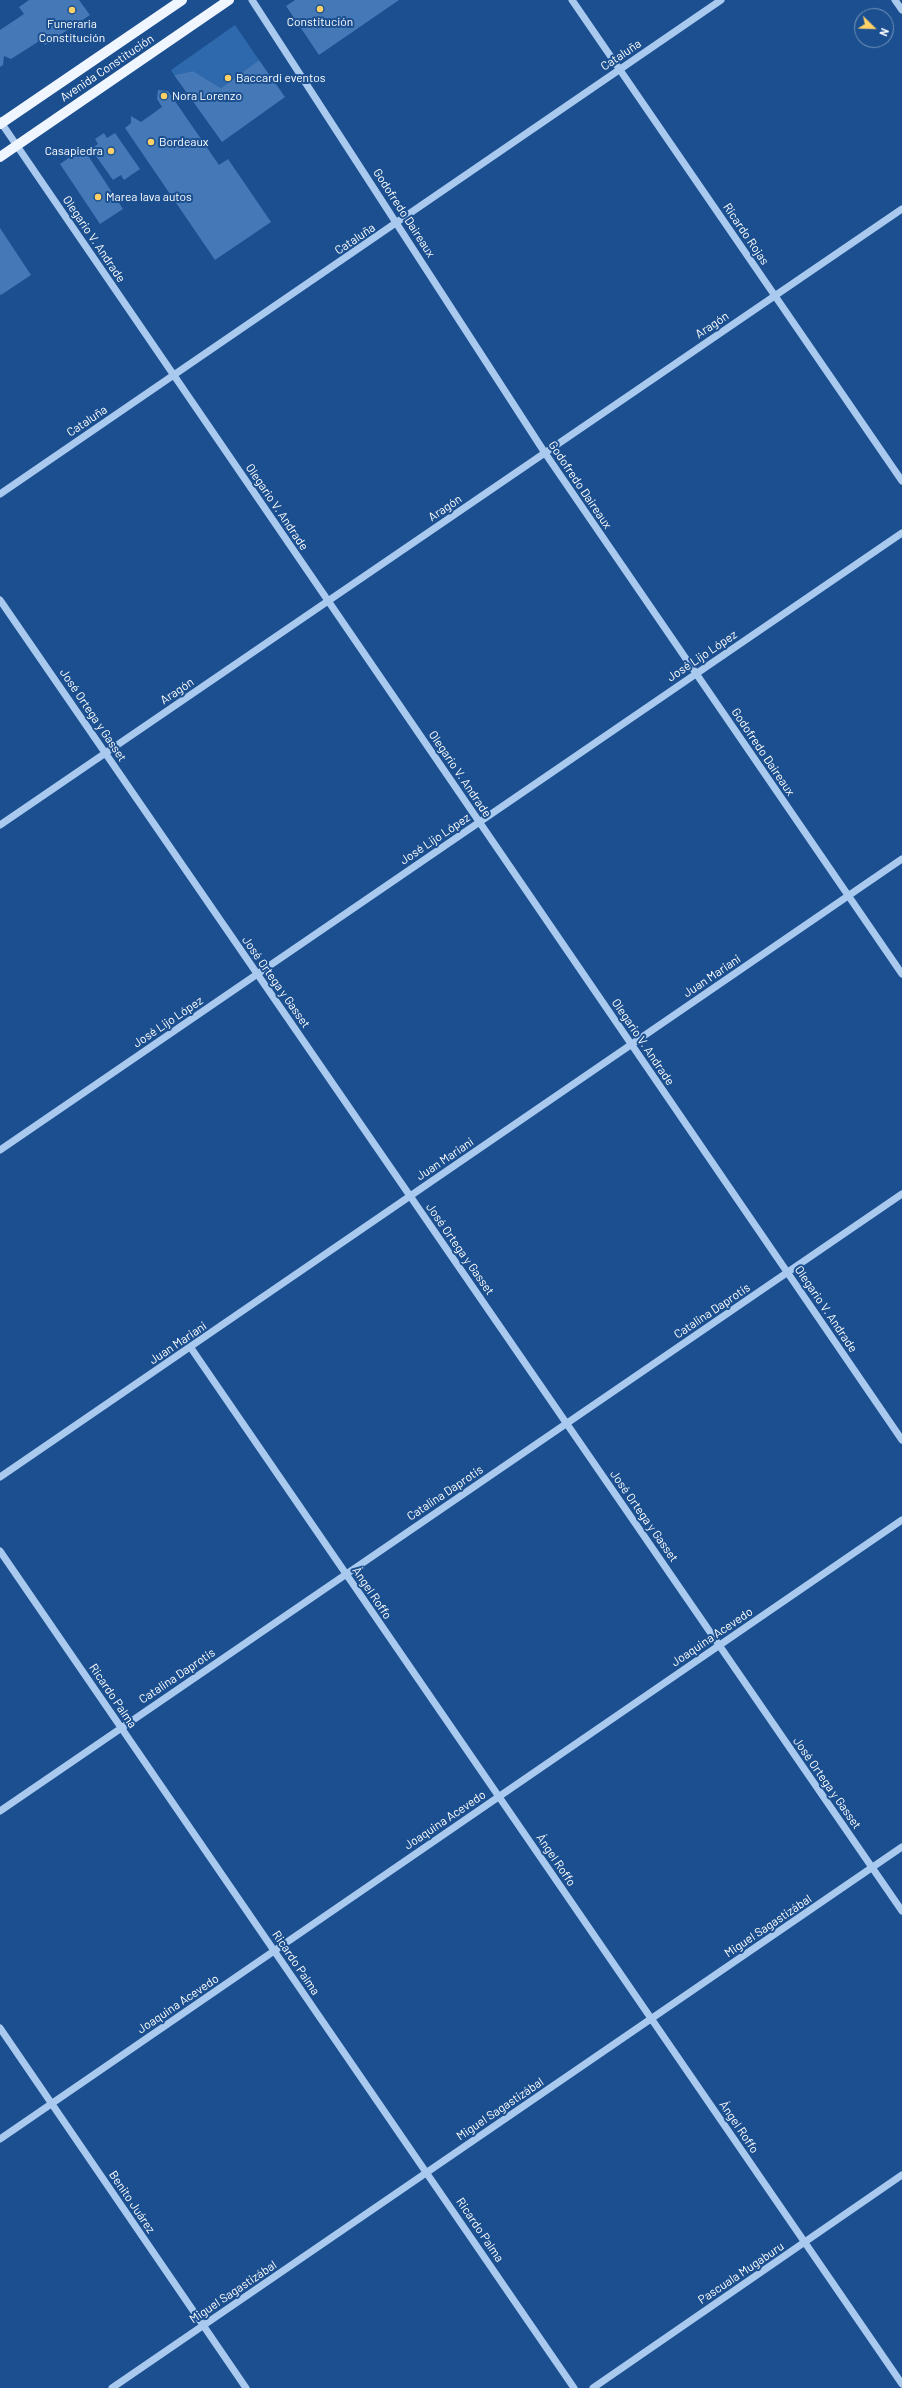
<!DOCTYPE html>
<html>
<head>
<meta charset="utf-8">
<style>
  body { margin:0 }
  #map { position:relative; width:902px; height:2388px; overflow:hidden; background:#1b4f8f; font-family:Barlow,sans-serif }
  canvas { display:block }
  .north { position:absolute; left:854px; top:8px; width:40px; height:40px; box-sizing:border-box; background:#1b4f8f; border:1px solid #7695bc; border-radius:50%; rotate:113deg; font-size:11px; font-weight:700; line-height:16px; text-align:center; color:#fff }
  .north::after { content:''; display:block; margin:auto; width:14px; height:18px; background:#ffd166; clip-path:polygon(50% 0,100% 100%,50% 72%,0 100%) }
</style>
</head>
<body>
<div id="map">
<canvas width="902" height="2388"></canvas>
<div class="north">N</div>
</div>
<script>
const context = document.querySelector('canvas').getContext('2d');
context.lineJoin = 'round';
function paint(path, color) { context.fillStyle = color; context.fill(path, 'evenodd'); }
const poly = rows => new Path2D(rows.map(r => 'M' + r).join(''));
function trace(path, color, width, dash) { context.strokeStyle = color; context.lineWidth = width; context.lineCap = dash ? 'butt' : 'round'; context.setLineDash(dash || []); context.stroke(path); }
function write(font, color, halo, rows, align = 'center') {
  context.font = font + ' Barlow,sans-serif'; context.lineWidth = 4; context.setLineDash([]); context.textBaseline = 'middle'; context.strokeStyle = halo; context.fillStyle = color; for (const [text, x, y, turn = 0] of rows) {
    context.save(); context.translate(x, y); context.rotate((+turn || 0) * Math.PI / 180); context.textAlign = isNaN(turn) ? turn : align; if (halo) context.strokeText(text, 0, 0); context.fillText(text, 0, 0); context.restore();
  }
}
const green = poly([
  [235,25,259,60,221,88,193,71,174,75,171,70]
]);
const building = poly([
  [29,0,79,0,90,15,45,45,41,40,11,59,4,56,3,65,0,67,0,30,24,14,19,7],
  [295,0,399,0,319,55,286,6],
  [259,60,285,97,222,142,174,75,193,71,221,88],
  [158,90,168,91,219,165,228,159,271,222,215,260,125,128,131,123,131,116,141,122,162,107,157,99],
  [104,133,107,138,115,133,140,169,124,180,121,175,113,180,91,149,98,144,95,139],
  [83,148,123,209,100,224,60,164],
  [0,228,31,275,1,295,0,294]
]);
const minor = poly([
  [252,0,545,453,902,974],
  [572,0,902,481],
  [895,0,902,10],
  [0,121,902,1440],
  [0,494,721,0],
  [0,600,902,1911],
  [0,825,902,209],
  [0,1150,902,533],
  [191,1348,902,2384],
  [0,1477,902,859],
  [0,1551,574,2388],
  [0,1811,902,1194],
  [0,2028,246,2388],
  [0,2139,902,1520],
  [112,2388,902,1847],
  [593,2388,902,2175]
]);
const major = poly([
  [0,124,182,0],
  [0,157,229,0]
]);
const markers = [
  [320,9,4,"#ffd166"],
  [72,10,4,"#ffd166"],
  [228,78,4,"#ffd166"],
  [164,96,4,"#ffd166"],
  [151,142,4,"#ffd166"],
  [111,151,4,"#ffd166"],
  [98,197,4,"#ffd166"]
];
const poiNames = [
  ["Constitución",320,22,"center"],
  ["Funeraria",72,24,"center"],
  ["Constitución",72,38,"center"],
  ["Baccardi eventos",236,78],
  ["Nora Lorenzo",172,96],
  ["Bordeaux",159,142],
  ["Casapiedra",103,151,"right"],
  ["Marea lava autos",106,197]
];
const streetNames = [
  ["Cataluña",621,55,-34],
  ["Avenida Constitución",107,68,-34],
  ["Godofredo Daireaux",404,213,57],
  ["Ricardo Rojas",746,234,56],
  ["Olegario V. Andrade",94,239,56],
  ["Cataluña",355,239,-34],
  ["Aragón",712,325,-34],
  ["Cataluña",87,421,-34],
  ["Godofredo Daireaux",580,485,56],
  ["Olegario V. Andrade",277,507,56],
  ["Aragón",445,508,-34],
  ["José Lijo López",702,656,-34],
  ["Aragón",177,691,-34],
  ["José Ortega y Gasset",93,715,56],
  ["Godofredo Daireaux",763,752,56],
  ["Olegario V. Andrade",460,774,56],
  ["José Lijo López",435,839,-34],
  ["Juan Mariani",712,976,-34],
  ["José Ortega y Gasset",276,982,55],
  ["José Lijo López",168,1022,-34],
  ["Olegario V. Andrade",643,1042,56],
  ["Juan Mariani",445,1159,-34],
  ["José Ortega y Gasset",460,1249,55],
  ["Olegario V. Andrade",826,1309,56],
  ["Catalina Daprotis",712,1311,-34],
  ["Juan Mariani",178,1343,-34],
  ["Catalina Daprotis",445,1493,-34],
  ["José Ortega y Gasset",644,1516,55],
  ["Ángel Roffo",372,1593,56],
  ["Joaquina Acevedo",712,1637,-34],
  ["Catalina Daprotis",177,1676,-34],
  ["Ricardo Palma",113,1696,56],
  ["José Ortega y Gasset",827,1783,55],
  ["Joaquina Acevedo",445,1820,-34],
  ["Ángel Roffo",556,1860,56],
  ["Miguel Sagastizábal",768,1926,-34],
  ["Ricardo Palma",296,1963,56],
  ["Joaquina Acevedo",178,2004,-34],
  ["Miguel Sagastizábal",500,2109,-34],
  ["Ángel Roffo",739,2127,56],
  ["Benito Juárez",132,2202,56],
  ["Ricardo Palma",480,2230,56],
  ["Pascuala Mugaburu",741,2273,-34],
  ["Miguel Sagastizábal",233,2292,-34]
];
paint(green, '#2e69ad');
paint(building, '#4478b7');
trace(minor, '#a9c9ee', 7);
trace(major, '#f0f6ff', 10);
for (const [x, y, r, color] of markers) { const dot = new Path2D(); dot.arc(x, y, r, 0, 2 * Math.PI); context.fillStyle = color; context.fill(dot); trace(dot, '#1b4f8f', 1.5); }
write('12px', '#fff', '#1b4f8f', poiNames, 'left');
write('12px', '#fff', '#1b4f8f', streetNames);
</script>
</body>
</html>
